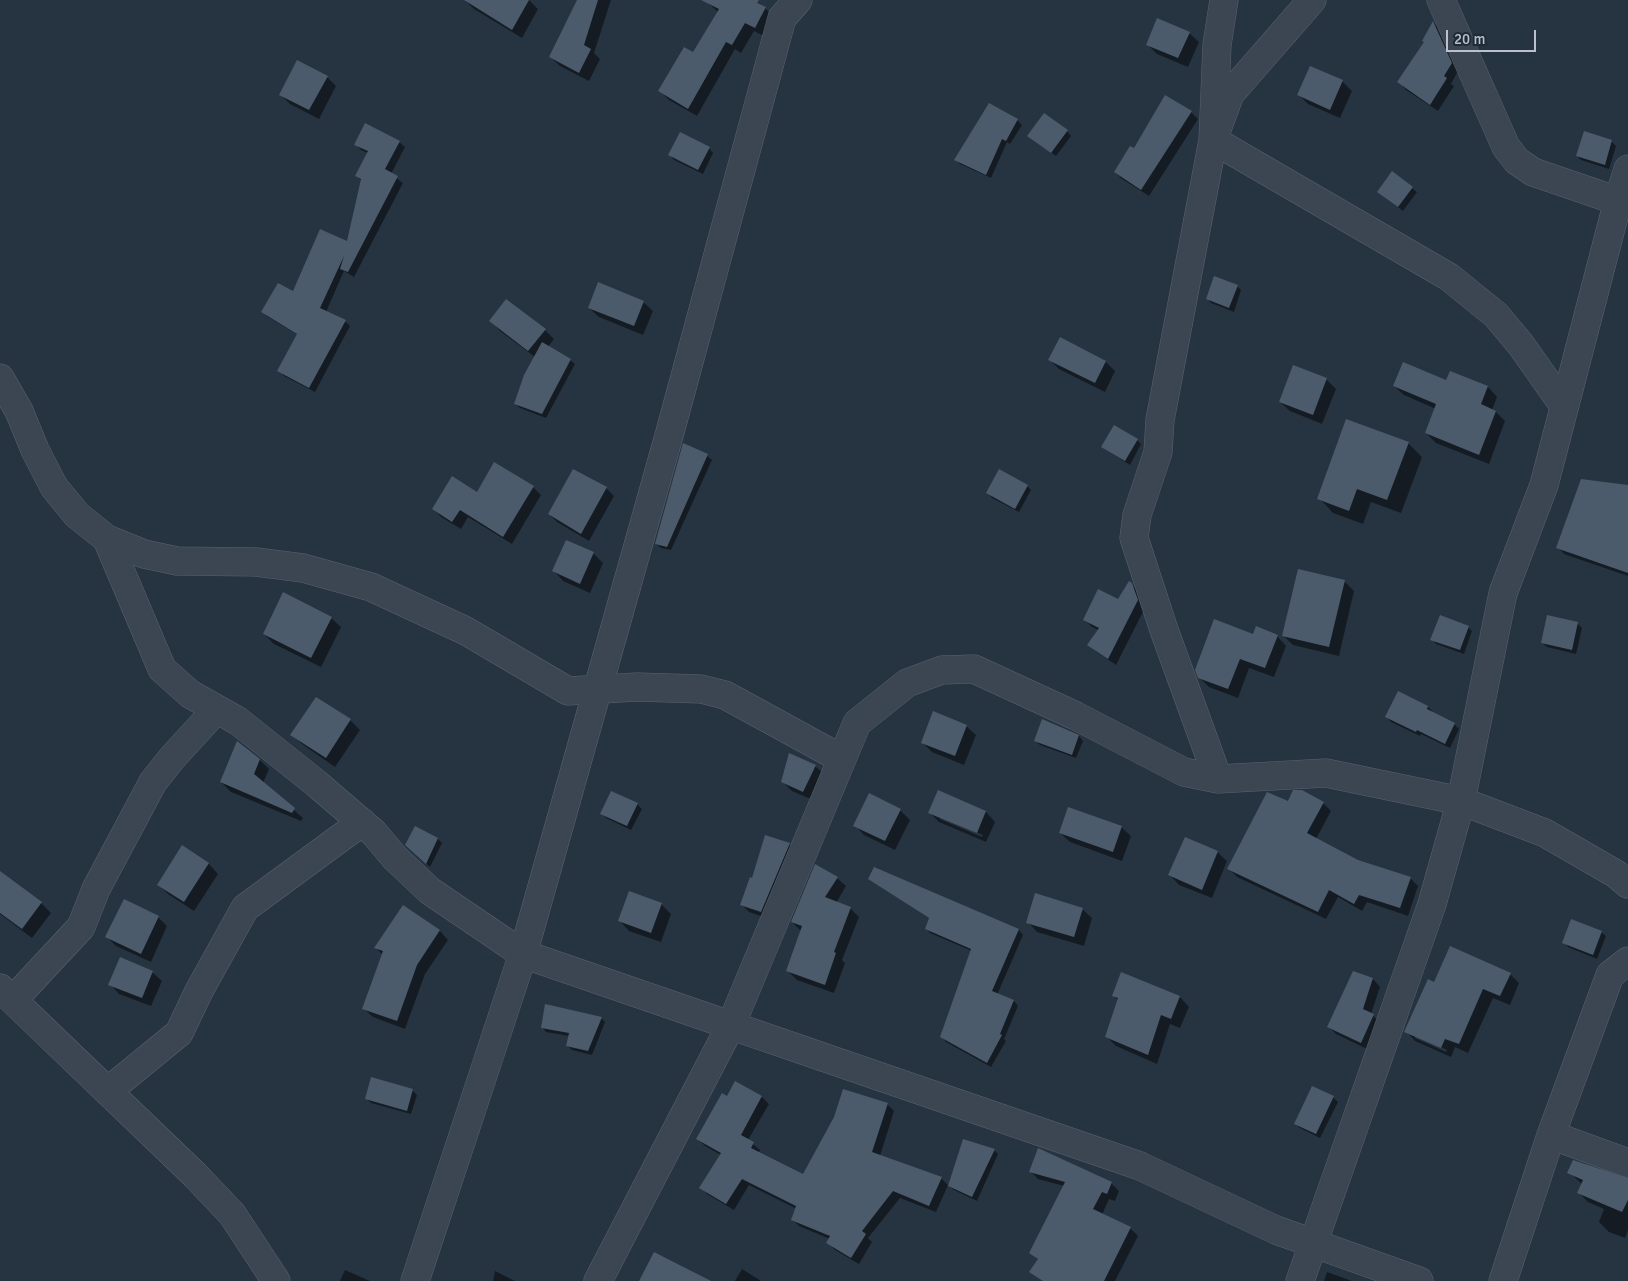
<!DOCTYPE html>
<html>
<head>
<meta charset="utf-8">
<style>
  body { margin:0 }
  #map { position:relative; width:1628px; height:1281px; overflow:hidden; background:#263442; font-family:Signika,sans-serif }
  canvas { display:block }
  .scale { position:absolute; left:1446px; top:30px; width:90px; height:22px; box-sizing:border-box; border:2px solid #b8c1cc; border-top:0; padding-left:6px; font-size:15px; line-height:18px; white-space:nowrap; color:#b8c1cc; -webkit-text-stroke:4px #1f2a37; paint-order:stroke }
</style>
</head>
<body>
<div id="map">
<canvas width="1628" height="1281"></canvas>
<div class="scale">20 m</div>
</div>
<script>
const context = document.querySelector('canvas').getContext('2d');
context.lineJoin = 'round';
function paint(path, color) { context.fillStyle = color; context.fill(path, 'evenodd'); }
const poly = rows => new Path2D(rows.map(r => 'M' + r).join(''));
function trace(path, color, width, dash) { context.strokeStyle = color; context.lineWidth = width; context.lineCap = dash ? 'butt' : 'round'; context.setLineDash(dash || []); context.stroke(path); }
const shadow = poly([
  [465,0,529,0,538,9,522,38,474,9],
  [578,0,611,0,594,53,600,59,589,81,560,66,550,57],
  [710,0,749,0,765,8,774,17,764,36,754,31,741,53,735,49,697,116,669,100,660,91,694,54,718,12,708,3],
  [1434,23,1441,30,1458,71,1451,84,1454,86,1438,111,1406,90,1399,82,1425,43],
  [1189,33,1199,42,1188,67,1157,54,1148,45],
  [1310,68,1342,81,1352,91,1340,118,1308,104,1299,95],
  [327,77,336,86,319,119,290,104,280,94],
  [989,104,1017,120,1022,125,1010,144,1007,142,991,178,960,164,956,160],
  [1191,112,1198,119,1149,196,1122,179,1115,172,1134,150],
  [1067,131,1071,136,1056,156,1033,140],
  [1584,133,1612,142,1616,146,1609,169,1581,160,1577,156],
  [399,142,405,147,391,174,403,183,354,277,344,271,326,312,345,321,350,326,315,392,284,376,279,370,298,335,268,317,262,312,294,293,348,243,362,181,356,176,368,153,361,150,356,145],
  [709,148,713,153,703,174,674,160,670,155],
  [1412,188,1417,192,1403,211,1378,192],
  [1237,286,1241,290,1234,312,1211,303,1207,298],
  [643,302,653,311,643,335,599,317,589,308],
  [491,321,545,330,554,339,548,347,570,360,575,364,546,418,520,408,515,404,535,357,500,331],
  [1050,360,1106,362,1115,371,1105,392,1059,369],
  [1450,372,1488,387,1497,397,1492,410,1496,412,1505,421,1489,464,1436,443,1426,433,1436,409,1404,395,1394,386,1447,382],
  [1326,379,1336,389,1322,424,1290,411,1280,402],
  [1137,440,1141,444,1130,465,1102,447],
  [1408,443,1422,457,1401,513,1371,502,1363,524,1333,513,1319,498],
  [707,456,712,460,671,550,661,548,656,544],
  [1027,486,1031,490,1019,512,992,498,988,493],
  [533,487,541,495,512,544,468,517,461,529,441,517,433,508,477,493],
  [1628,487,1628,576,1564,554,1558,547],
  [606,488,614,496,589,541,557,522,549,514],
  [593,553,603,563,590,593,563,581,554,571],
  [1344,581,1354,591,1339,656,1293,645,1283,635],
  [1131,584,1139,592,1145,608,1116,665,1097,652,1089,645,1098,630,1092,627,1084,619,1118,600],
  [331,618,341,627,321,667,274,644,264,634],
  [1578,624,1582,628,1576,654,1547,647,1542,643],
  [1468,627,1472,631,1464,654,1436,644,1432,639],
  [1254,635,1277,636,1286,646,1274,677,1249,668,1238,698,1209,687,1199,677],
  [1428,707,1432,711,1431,713,1454,724,1459,729,1450,748,1421,734,1420,736,1391,722,1387,717],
  [350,720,360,730,335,767,302,744,292,735],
  [1043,721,1079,736,1083,741,1076,758,1040,745,1035,740],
  [966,726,976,735,964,765,932,752,922,742],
  [260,760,269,769,263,783,303,818,301,821,231,792,221,782],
  [815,766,825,775,813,800,792,791,782,781],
  [939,792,986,812,995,822,986,842,939,822,930,813],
  [940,816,983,835,982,837,940,819],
  [1288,802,1323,803,1331,811,1316,839,1358,861,1410,878,1418,886,1408,916,1367,902,1362,911,1338,897,1326,919,1237,877,1229,869],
  [637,804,642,809,631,830,606,818,601,813],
  [900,810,910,820,895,850,864,835,855,825],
  [415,827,438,839,442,843,430,867,411,850],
  [1121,827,1131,836,1122,861,1070,842,1060,833],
  [789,844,797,852,769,919,749,912,741,904,753,879],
  [183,847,209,864,218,874,194,911,168,894,159,885],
  [1217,852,1227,861,1212,898,1179,885,1170,875],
  [875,869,1019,930,1023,935,997,995,1014,1001,1018,1006,1004,1039,1006,1041,991,1067,946,1042,942,1037,972,951,930,933,926,928,930,919,869,879],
  [0,872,41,903,51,913,32,938,0,914],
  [837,878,846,886,836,903,850,908,859,917,842,960,845,963,834,993,797,980,788,971,801,931,792,922],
  [661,904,671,914,661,942,629,931,620,921],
  [403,907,440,931,448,940,425,974,405,1029,373,1017,364,1009,383,955,376,948],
  [1082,909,1092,918,1084,946,1037,932,1028,922],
  [158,917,167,926,151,962,116,946,107,937],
  [1601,932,1606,936,1597,959,1568,947,1564,942],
  [152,972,162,981,151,1006,119,994,110,984],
  [1510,974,1519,983,1510,1005,1493,998,1468,1053,1455,1047,1451,1057,1415,1041,1406,1031,1435,984],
  [1415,1035,1447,1050,1446,1052,1415,1038],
  [1373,979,1380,987,1371,1014,1381,1023,1369,1050,1336,1034,1329,1027],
  [1113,995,1180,997,1189,1007,1180,1028,1170,1024,1157,1064,1116,1046,1106,1036,1118,1000],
  [601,1018,605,1022,592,1055,572,1050,567,1045,569,1036,546,1032,542,1027],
  [736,1082,762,1097,769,1104,748,1140,760,1150,759,1153,803,1175,887,1104,894,1111,880,1156,941,1178,948,1185,936,1212,900,1198,868,1238,872,1242,859,1264,835,1250,828,1243,830,1239,799,1226,792,1219,797,1209,749,1185,734,1210,707,1194,701,1187,721,1155,705,1146,698,1139,728,1097],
  [412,1090,417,1095,411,1114,371,1103,367,1099],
  [1333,1097,1338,1102,1320,1138,1300,1128,1295,1124],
  [994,1150,998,1154,977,1201,954,1190,949,1186],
  [1030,1171,1111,1183,1119,1191,1115,1201,1109,1199,1102,1215,1130,1228,1138,1236,1115,1281,1060,1281,1030,1252,1064,1186,1038,1179],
  [1569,1172,1628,1179,1628,1230,1625,1238,1609,1232,1599,1222,1604,1209,1588,1202,1578,1192,1582,1184],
  [742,1269,761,1281,735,1281],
  [345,1270,370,1281,340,1281],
  [495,1271,515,1281,493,1281],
  [1327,1272,1352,1281,1324,1281]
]);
const building = poly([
  [464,0,529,0,512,30],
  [577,0,598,0,584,45,591,49,579,73,549,57],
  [701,0,759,0,757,3,766,7,755,28,745,23,732,45,726,42,688,109,658,91,684,47,693,52,719,9],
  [1157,18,1190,32,1178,58,1146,45],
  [1433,21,1452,63,1444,76,1447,78,1430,105,1397,82,1424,42,1422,41],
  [297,60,328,76,309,110,279,95],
  [1310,66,1343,80,1330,110,1297,95],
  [1165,95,1192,111,1141,190,1114,172,1130,146,1134,148],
  [989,103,1018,119,1006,141,1002,139,986,175,954,160],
  [1044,113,1068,130,1051,153,1027,136],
  [365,123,400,141,385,169,398,176,348,272,340,269,344,256,320,308,346,320,309,388,277,371,297,334,261,312,278,283,293,291,320,229,347,241,361,179,355,176,368,151,354,145],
  [1584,131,1612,140,1605,165,1576,156],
  [680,132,710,147,698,170,668,155],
  [1392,171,1413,187,1398,207,1377,192],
  [1214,276,1238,285,1229,308,1206,299],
  [598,282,644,301,634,326,588,308],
  [506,299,546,329,528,351,489,321],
  [1060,337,1106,361,1095,383,1048,360],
  [542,342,571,359,542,414,514,404,524,375],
  [1403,362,1446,380,1450,371,1488,386,1481,404,1496,411,1479,455,1425,433,1436,404,1393,386],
  [1293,365,1327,378,1313,415,1279,402],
  [1346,419,1409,442,1387,500,1357,489,1349,511,1317,499],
  [1114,425,1138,439,1125,461,1101,447],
  [683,443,708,454,667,547,655,544],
  [494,462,534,486,503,537,460,510,452,522,432,509,452,476,477,492],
  [573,469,607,487,581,534,548,514],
  [999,469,1028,485,1015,509,986,493],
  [1581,479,1628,485,1628,573,1556,548],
  [566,540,594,552,580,584,552,571],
  [1298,569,1345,580,1329,647,1282,636],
  [1129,581,1132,583,1138,600,1108,659,1087,645,1099,628,1083,620,1098,589,1118,599],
  [283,592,332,617,311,658,263,634],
  [1440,615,1469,626,1460,650,1430,640],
  [1547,615,1578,622,1572,650,1541,643],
  [1214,619,1253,634,1256,626,1278,635,1265,668,1240,659,1228,689,1198,678,1195,670],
  [1398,691,1428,706,1427,709,1455,723,1445,744,1417,730,1416,732,1385,717],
  [316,697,351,719,326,758,290,735],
  [933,711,967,725,955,756,921,743],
  [1042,719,1079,735,1072,755,1034,741],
  [237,741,260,759,254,774,295,808,292,813,220,782],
  [789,753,816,765,803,792,781,782],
  [938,790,986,811,977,833,928,813],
  [1293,790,1302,790,1324,802,1307,833,1358,860,1411,877,1400,908,1359,895,1354,904,1329,890,1318,912,1227,869,1267,792,1288,801],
  [611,791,638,803,627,826,600,814],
  [869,793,901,809,885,841,853,826],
  [1068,807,1122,826,1113,852,1059,833],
  [415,826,438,838,426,864,405,845],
  [765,835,790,843,761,912,740,905,750,877,752,878],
  [1185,837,1218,851,1202,890,1168,875],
  [182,845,209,863,184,902,157,885],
  [815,864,838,877,825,897,851,907,834,952,836,953,825,985,786,971,802,926,791,922],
  [874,867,1019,929,992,991,1014,1000,1000,1034,1002,1035,987,1063,940,1037,971,949,925,929,929,918,868,879],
  [0,871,42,902,22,929,0,913],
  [629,891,662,903,651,933,618,921],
  [1035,893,1083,908,1074,937,1026,923],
  [124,899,159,916,141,954,105,937],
  [403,905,440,930,417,965,397,1021,362,1009,383,951,374,948],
  [1571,919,1602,931,1593,955,1562,943],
  [1450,946,1511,973,1500,996,1483,989,1459,1044,1445,1039,1441,1048,1404,1032,1428,979,1434,982],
  [120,957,153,971,142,998,108,985],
  [1353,971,1373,978,1363,1009,1374,1014,1361,1043,1327,1027],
  [1121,972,1180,996,1171,1019,1161,1015,1148,1055,1105,1037,1118,998,1112,996],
  [545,1004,602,1017,588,1051,566,1046,569,1033,541,1028],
  [371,1077,413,1089,407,1111,365,1099],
  [735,1081,762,1096,741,1135,754,1142,751,1148,803,1174,834,1117,843,1089,888,1103,872,1152,942,1177,929,1206,893,1191,862,1231,866,1234,851,1258,826,1243,830,1236,791,1220,796,1206,742,1179,726,1204,699,1188,721,1153,696,1139,722,1093,727,1096],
  [1312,1086,1334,1096,1316,1134,1294,1124],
  [963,1139,995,1149,972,1197,948,1186],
  [1038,1148,1112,1182,1107,1194,1102,1192,1093,1209,1131,1227,1104,1281,1043,1281,1029,1272,1038,1259,1029,1253,1065,1182,1029,1172],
  [1573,1160,1628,1178,1628,1200,1622,1212,1577,1193,1583,1180,1567,1173],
  [654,1252,711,1281,639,1281]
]);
const minor = poly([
  [1224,0,1217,45,1213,140,1449,277,1496,315,1521,345,1564,406],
  [1441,0,1506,147,1517,161,1533,172,1618,201],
  [0,378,19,411,35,450,54,487,77,515,107,539,144,554,177,561,256,562,303,568,371,587,466,631,568,691,637,687,701,689,725,695,842,759],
  [107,539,162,669,190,694,238,721,317,784,374,833,395,858,430,891,523,954,670,432,782,18,798,0],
  [1218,779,1164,630,1134,538,1137,515,1158,452,1160,420,1213,140,1230,94,1312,0],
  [0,988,195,1175,232,1214,276,1281],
  [13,1000,81,927,96,889,153,782,172,758,217,709],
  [108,1091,179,1033,199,991,245,908,362,822],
  [1551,1135,1628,1163],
  [415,1281,523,954,1140,1166,1276,1230,1419,1281],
  [598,1281,731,1025,857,723,907,683,942,670,974,669,1076,716,1184,772,1218,779,1326,773,1461,801,1545,833,1616,874,1628,884],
  [1300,1281,1432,904,1461,801,1503,593,1544,485,1618,201,1628,169],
  [1503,1281,1551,1135,1610,975,1628,961]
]);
paint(shadow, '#0007');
paint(building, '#4c5b6b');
trace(minor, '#59636f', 29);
trace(minor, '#3b4652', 28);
</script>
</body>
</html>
